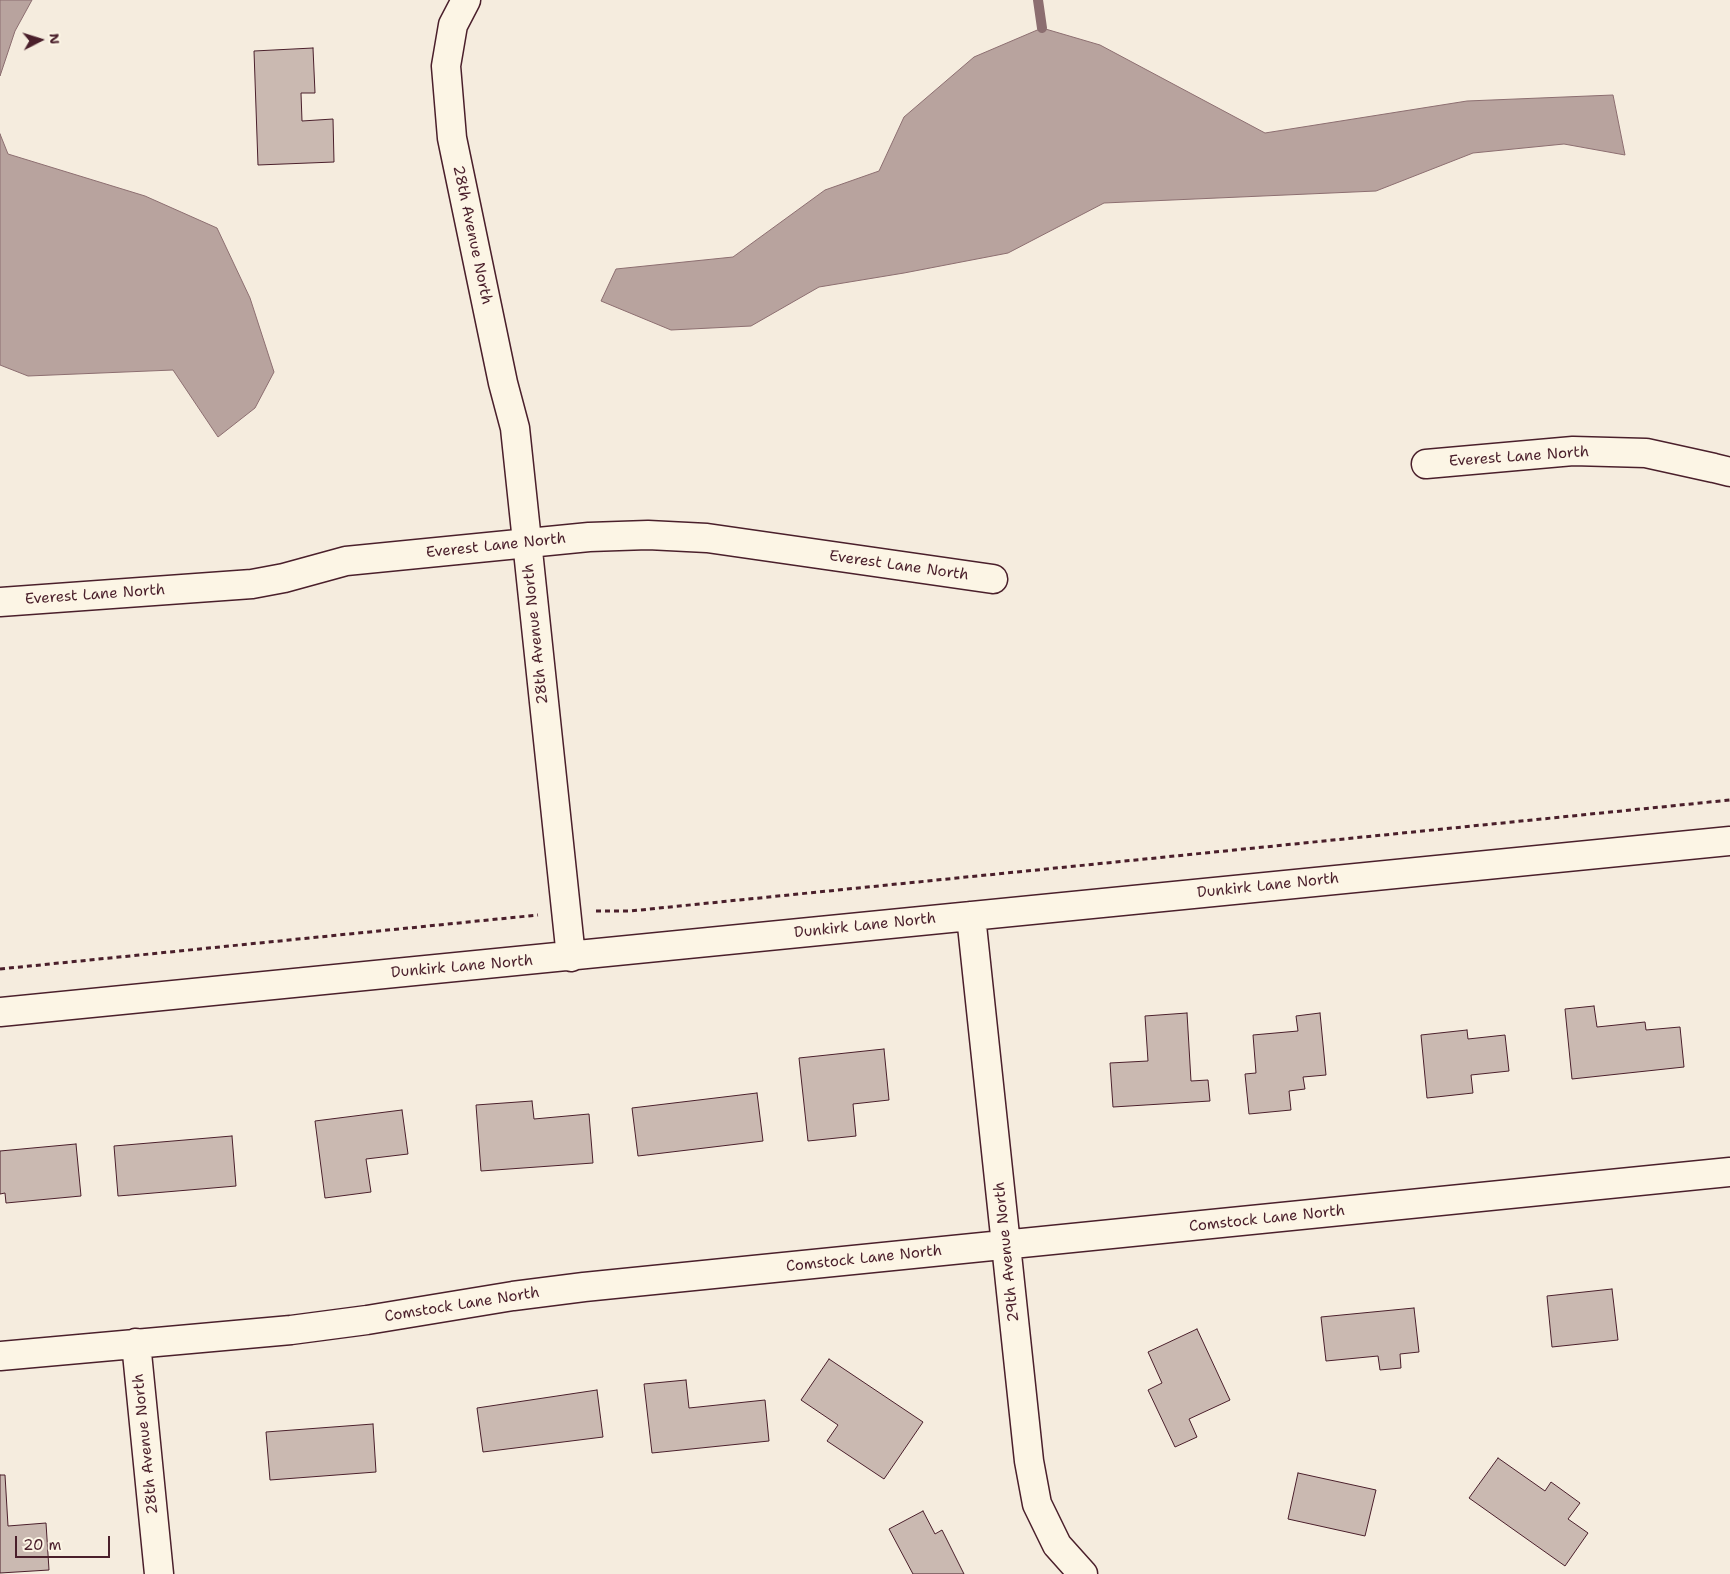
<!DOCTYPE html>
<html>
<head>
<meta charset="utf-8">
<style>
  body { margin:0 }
  #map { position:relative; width:1730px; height:1574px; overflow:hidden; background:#f5ecde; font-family:"Shantell Sans",sans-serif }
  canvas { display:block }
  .north { position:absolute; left:15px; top:15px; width:50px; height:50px; -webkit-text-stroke:4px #fcf5e5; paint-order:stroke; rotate:85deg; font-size:14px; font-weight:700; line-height:20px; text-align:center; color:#4a1f2b }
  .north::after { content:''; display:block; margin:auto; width:18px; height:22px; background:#4a1f2b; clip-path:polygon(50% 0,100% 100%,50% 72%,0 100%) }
  .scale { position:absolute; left:15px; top:1536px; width:95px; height:22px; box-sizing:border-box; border:2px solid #4a1f2b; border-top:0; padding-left:6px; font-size:15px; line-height:18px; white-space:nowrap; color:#4a1f2b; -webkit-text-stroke:4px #fcf5e5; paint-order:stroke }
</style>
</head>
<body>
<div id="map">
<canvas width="1730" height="1574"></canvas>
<div class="north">N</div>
<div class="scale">20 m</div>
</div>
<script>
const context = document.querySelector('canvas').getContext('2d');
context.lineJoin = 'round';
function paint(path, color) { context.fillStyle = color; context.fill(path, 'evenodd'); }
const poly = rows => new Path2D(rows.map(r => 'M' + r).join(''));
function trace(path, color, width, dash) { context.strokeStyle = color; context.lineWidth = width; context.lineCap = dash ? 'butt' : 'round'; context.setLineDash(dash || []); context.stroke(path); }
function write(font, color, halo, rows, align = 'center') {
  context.font = font + ' "Shantell Sans",sans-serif'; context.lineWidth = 5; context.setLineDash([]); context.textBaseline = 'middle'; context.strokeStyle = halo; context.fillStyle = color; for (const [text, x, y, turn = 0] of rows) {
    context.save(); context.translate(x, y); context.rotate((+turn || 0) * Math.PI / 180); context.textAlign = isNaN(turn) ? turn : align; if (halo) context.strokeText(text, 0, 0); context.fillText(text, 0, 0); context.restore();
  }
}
const water = poly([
  [0,0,32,0,15,31,0,76,0,0],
  [1042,28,1100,45,1265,133,1467,101,1613,95,1625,155,1564,144,1473,153,1376,191,1104,203,1008,253,904,273,819,287,751,326,671,330,601,301,616,269,733,257,825,190,879,171,904,117,974,57,1042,28],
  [0,134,8,154,145,196,217,228,250,298,274,372,255,408,218,437,173,370,28,376,0,365,0,134]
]);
const stream = poly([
  [1038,0,1042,28]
]);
const building = poly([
  [313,48,315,93,301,93,302,121,333,119,334,162,258,165,254,51,313,48],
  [1594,1006,1597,1027,1645,1022,1646,1030,1680,1027,1684,1067,1572,1079,1565,1009,1594,1006],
  [1187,1013,1191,1081,1208,1080,1210,1101,1113,1107,1110,1063,1148,1061,1145,1016,1187,1013],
  [1320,1013,1326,1075,1303,1077,1305,1089,1289,1091,1291,1110,1249,1114,1245,1074,1256,1073,1253,1035,1298,1031,1296,1016,1320,1013],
  [1467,1030,1468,1039,1505,1035,1509,1071,1471,1075,1473,1093,1427,1098,1421,1035,1467,1030],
  [884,1049,889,1100,853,1104,856,1136,808,1141,799,1058,884,1049],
  [757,1093,763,1141,638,1156,632,1108,757,1093],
  [532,1101,534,1119,589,1114,593,1163,481,1171,476,1105,532,1101],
  [402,1110,408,1154,366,1159,371,1192,325,1198,315,1121,402,1110],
  [232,1136,236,1186,118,1196,114,1146,232,1136],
  [76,1144,81,1196,6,1203,5,1193,0,1194,0,1151,76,1144],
  [1612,1289,1618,1340,1552,1347,1547,1296,1612,1289],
  [1414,1308,1419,1352,1400,1354,1401,1368,1380,1370,1378,1356,1326,1361,1321,1317,1414,1308],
  [1197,1329,1230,1400,1189,1419,1197,1437,1175,1447,1148,1390,1162,1383,1148,1352,1197,1329],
  [829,1359,923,1422,884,1479,827,1441,838,1425,801,1400,829,1359],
  [686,1380,689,1408,765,1400,769,1441,652,1453,644,1384,686,1380],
  [597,1390,603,1437,483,1452,477,1408,597,1390],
  [373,1424,376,1472,270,1480,266,1432,373,1424],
  [1498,1458,1545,1491,1551,1482,1580,1503,1568,1519,1588,1533,1565,1566,1469,1498,1498,1458],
  [1298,1473,1376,1490,1365,1536,1288,1519,1298,1473],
  [0,1475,5,1475,8,1526,46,1523,49,1570,0,1573,0,1475],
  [923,1511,935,1534,942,1530,964,1574,913,1574,889,1529,923,1511]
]);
const path = poly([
  [596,911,630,911,1730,800],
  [0,969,538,915]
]);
const minor = poly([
  [466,0,453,25,446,66,452,138,503,383,515,428,571,957],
  [1426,464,1573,451,1646,453,1714,468,1730,472],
  [0,602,252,584,284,578,346,561,589,537,648,535,707,538,993,579],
  [971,916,1029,1461,1037,1504,1057,1545,1083,1574],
  [0,1012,1730,841],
  [136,1343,159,1574],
  [0,1356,291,1330,367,1320,513,1296,584,1287,1730,1172]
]);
const streetNames = [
  ["28th Avenue North",472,235,78],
  ["Everest Lane North",1519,457,-4],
  ["Everest Lane North",496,546,-6],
  ["Everest Lane North",899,566,8],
  ["Everest Lane North",95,595,-4],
  ["28th Avenue North",536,634,-96],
  ["Dunkirk Lane North",1268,886,-6],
  ["Dunkirk Lane North",865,926,-6],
  ["Dunkirk Lane North",462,967,-5],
  ["Comstock Lane North",1267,1219,-6],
  ["29th Avenue North",1007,1252,-96],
  ["Comstock Lane North",864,1259,-6],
  ["Comstock Lane North",462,1305,-9],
  ["28th Avenue North",146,1444,-96]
];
paint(water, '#b8a39e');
trace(water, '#8c6e70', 1);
trace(stream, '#8c6e70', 10);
paint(building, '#cab9b1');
trace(building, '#4a1f2b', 1);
trace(minor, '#4a1f2b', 31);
trace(path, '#4a1f2b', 3, [5, 4]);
trace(minor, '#fcf5e5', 28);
write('15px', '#4a1f2b', '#fcf5e5', streetNames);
</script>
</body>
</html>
